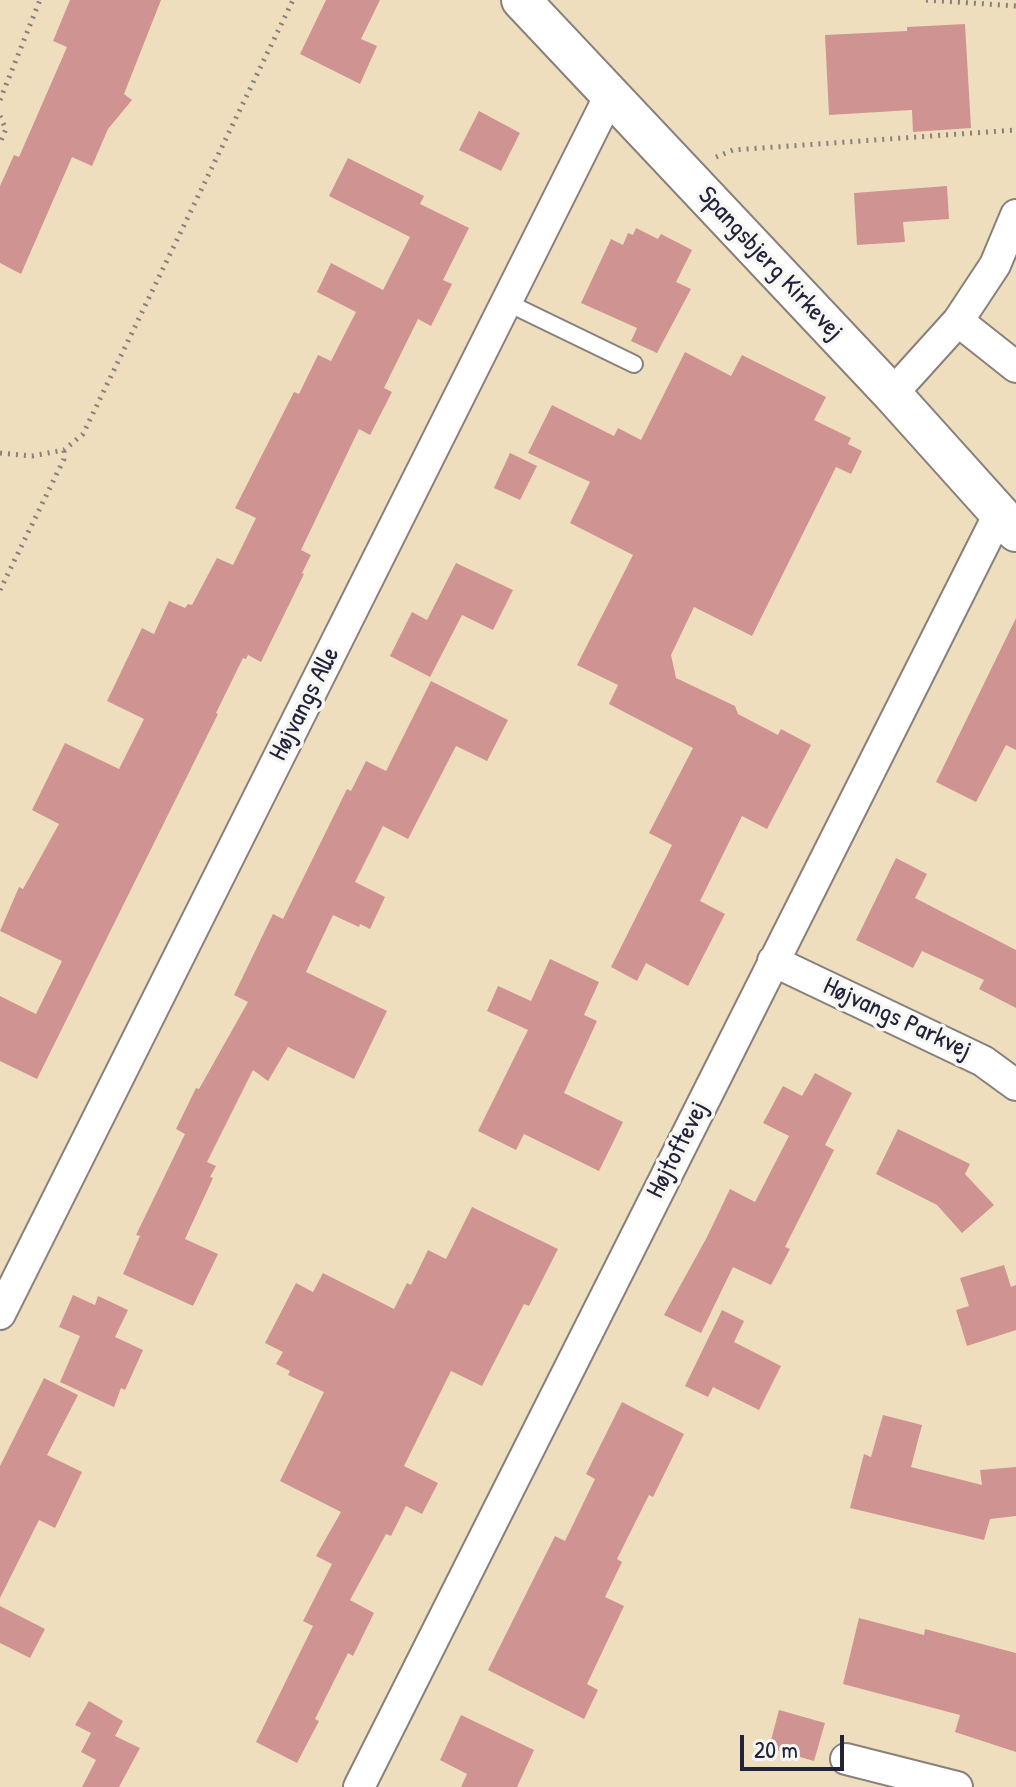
<!DOCTYPE html>
<html>
<head>
<meta charset="utf-8">
<style>
  body { margin:0 }
  #map { position:relative; width:1016px; height:1787px; overflow:hidden; background:#efdebe; font-family:"Patrick Hand",sans-serif }
  canvas { display:block }
  .scale { position:absolute; left:740px; top:1735px; width:104px; height:36px; box-sizing:border-box; border:4px solid #22223b; border-top:0; padding-left:10px; font-size:24px; line-height:28px; white-space:nowrap; color:#22223b; -webkit-text-stroke:6px #f6f6f2; paint-order:stroke }
</style>
</head>
<body>
<div id="map">
<canvas width="1016" height="1787"></canvas>
<div class="scale">20 m</div>
</div>
<script>
const context = document.querySelector('canvas').getContext('2d');
context.lineJoin = 'round';
function paint(path, color) { context.fillStyle = color; context.fill(path, 'evenodd'); }
const poly = rows => new Path2D(rows.map(r => 'M' + r).join(''));
function trace(path, color, width, dash) { context.strokeStyle = color; context.lineWidth = width; context.lineCap = dash ? 'butt' : 'round'; context.setLineDash(dash || []); context.stroke(path); }
function write(font, color, halo, rows, align = 'center') {
  context.font = font + ' "Patrick Hand",sans-serif'; context.lineWidth = 7; context.setLineDash([]); context.textBaseline = 'middle'; context.strokeStyle = halo; context.fillStyle = color; for (const [text, x, y, turn = 0] of rows) {
    context.save(); context.translate(x, y); context.rotate((+turn || 0) * Math.PI / 180); context.textAlign = isNaN(turn) ? turn : align; if (halo) context.strokeText(text, 0, 0); context.fillText(text, 0, 0); context.restore();
  }
}
const building = poly([
  [70,0,161,0,124,94,132,100,108,129,92,166,72,157,21,274,0,263,0,186,14,155,19,157,67,47,53,41],
  [326,0,380,0,361,39,377,46,360,84,300,54],
  [965,24,971,128,913,132,912,110,829,115,825,35,907,31,907,27],
  [479,111,520,133,501,171,459,150],
  [348,158,424,196,420,204,469,228,443,280,452,284,431,326,418,319,384,388,392,392,370,435,359,429,301,550,311,555,302,573,304,574,261,662,248,655,246,659,243,658,216,713,218,714,37,1079,0,1061,0,996,36,1014,62,961,0,931,19,887,23,889,59,824,32,810,65,743,119,769,144,719,107,701,142,628,154,634,169,601,185,608,188,604,192,605,217,558,233,565,256,518,235,508,294,392,299,394,318,355,331,361,356,312,317,292,331,263,383,290,410,237,329,196],
  [947,186,949,219,903,222,905,242,857,245,854,193],
  [636,228,658,239,661,234,692,250,676,282,691,289,657,353,631,341,637,328,581,303,611,239,623,245,628,233,633,235],
  [685,352,731,376,742,355,826,397,814,420,851,438,848,444,862,451,851,474,836,467,752,636,694,607,671,655,676,678,735,706,738,714,778,735,781,729,811,745,767,829,742,816,700,901,725,914,688,986,646,963,637,981,611,967,672,845,649,833,693,748,609,704,618,685,577,665,633,555,570,523,590,482,528,453,552,405,614,436,618,428,641,440],
  [510,453,537,466,520,500,494,488],
  [456,563,513,590,493,630,462,615,430,677,390,656,412,612,427,620],
  [1016,618,1016,750,1006,745,976,802,936,782],
  [431,681,508,720,487,761,456,746,408,839,383,826,355,882,385,897,370,929,360,924,359,927,333,915,306,972,387,1011,354,1079,288,1047,268,1081,253,1070,207,1162,216,1166,210,1177,213,1178,185,1239,218,1254,193,1306,123,1274,140,1236,136,1235,185,1134,176,1129,196,1088,199,1089,248,1002,234,995,273,914,283,919,347,789,351,791,366,761,386,771],
  [896,858,927,874,915,898,1016,950,1016,1008,979,989,984,980,922,951,913,968,856,940],
  [550,959,599,982,584,1015,597,1021,564,1093,623,1122,599,1171,524,1134,516,1150,478,1131,528,1030,487,1011,498,986,531,1001],
  [815,1073,852,1093,825,1145,834,1150,785,1247,790,1249,771,1285,733,1267,701,1333,664,1315,707,1237,730,1189,755,1202,789,1136,763,1123,783,1086,802,1096],
  [898,1129,970,1164,965,1174,994,1205,962,1233,937,1205,876,1174],
  [472,1207,558,1249,529,1306,524,1304,482,1386,451,1371,404,1466,438,1483,422,1514,406,1506,391,1536,386,1534,350,1600,374,1613,353,1656,348,1653,315,1719,319,1721,297,1763,256,1742,313,1626,303,1621,332,1564,316,1556,341,1512,280,1481,324,1392,288,1375,290,1371,276,1364,283,1352,265,1343,296,1283,313,1292,323,1273,394,1309,407,1283,411,1285,428,1250,446,1259],
  [1004,1265,1011,1287,1016,1285,1016,1330,967,1346,956,1310,969,1306,960,1278],
  [73,1295,95,1305,98,1296,128,1310,115,1337,143,1350,125,1390,121,1388,114,1407,60,1382,80,1336,59,1327],
  [722,1310,744,1321,734,1342,781,1366,759,1410,713,1387,708,1397,685,1386],
  [44,1378,78,1395,47,1455,82,1472,55,1528,39,1520,0,1598,0,1466],
  [622,1402,684,1434,653,1497,649,1495,617,1559,622,1562,605,1597,624,1606,587,1684,598,1690,584,1719,488,1670,555,1536,565,1541,595,1479,586,1474],
  [883,1415,922,1425,911,1467,982,1485,980,1470,1016,1467,1016,1516,990,1519,984,1540,850,1508,864,1454,871,1457],
  [0,1606,45,1629,30,1658,0,1643],
  [859,1618,924,1635,925,1629,1016,1653,1016,1752,955,1732,960,1715,843,1684],
  [89,1701,123,1721,115,1736,140,1748,119,1787,82,1787,96,1760,81,1752,91,1733,75,1725],
  [779,1710,825,1723,814,1761,769,1748],
  [461,1715,534,1750,517,1787,461,1787,467,1774,440,1760]
]);
const path = poly([
  [926,0,1016,6],
  [0,100,40,0],
  [0,116,6,129,0,143],
  [716,157,733,150,1016,130],
  [0,453,32,456,64,450,83,434,293,0],
  [0,590,64,459,64,450]
]);
const service = poly([
  [506,302,634,364]
]);
const minor = poly([
  [958,321,1016,367],
  [892,394,958,321,995,265,1016,215],
  [773,961,983,1061,1016,1085],
  [0,1314,610,95],
  [846,1759,957,1787],
  [359,1787,999,514]
]);
const tertiary = poly([
  [521,0,892,394,1016,532]
]);
const streetNames = [
  ["Spangsbjerg Kirkevej",770,264,47],
  ["Højvangs Alle",305,704,-63],
  ["Højvangs Parkvej",897,1019,25],
  ["Højtoftevej",678,1150,-63]
];
paint(building, '#cf9491');
trace(service, '#88807c', 20);
trace(minor, '#88807c', 34);
trace(tertiary, '#88807c', 42);
trace(path, '#88807c', 5, [2, 6]);
trace(service, '#fff', 16);
trace(minor, '#fff', 30);
trace(tertiary, '#fff', 38);
write('26px', '#22223b', '#f6f6f2', streetNames);
</script>
</body>
</html>
